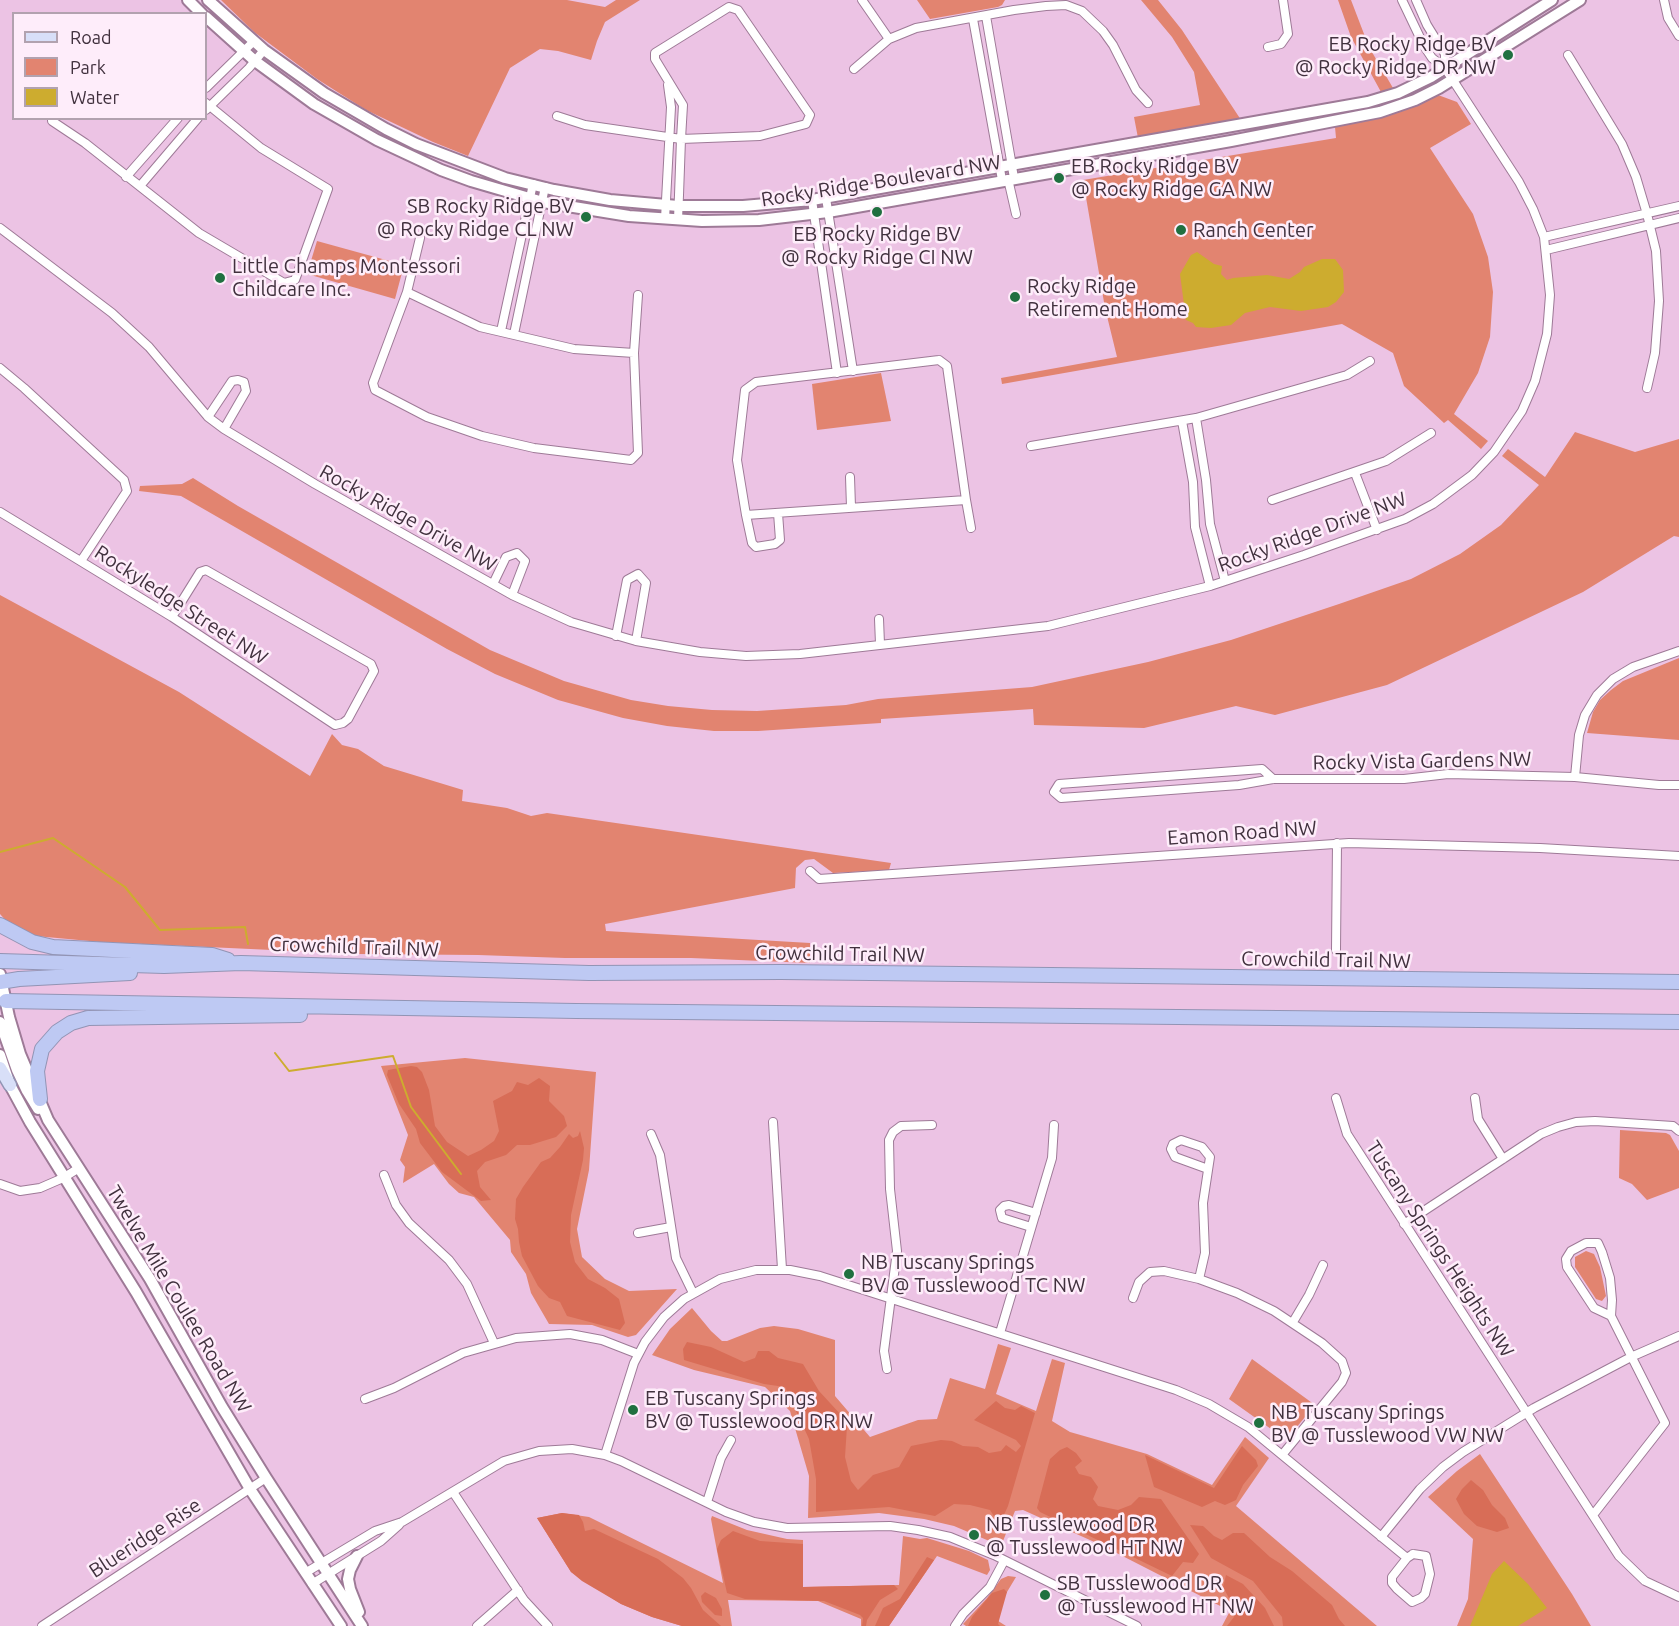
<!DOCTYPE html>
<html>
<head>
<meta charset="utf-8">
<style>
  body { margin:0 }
  #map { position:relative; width:1679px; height:1626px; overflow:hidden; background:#ecc3e4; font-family:Ubuntu,sans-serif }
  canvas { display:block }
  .legend { position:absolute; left:12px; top:12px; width:195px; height:108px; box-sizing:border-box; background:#feedfa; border:2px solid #b2a2af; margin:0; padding:8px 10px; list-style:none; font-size:18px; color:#41313e }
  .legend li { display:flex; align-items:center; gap:12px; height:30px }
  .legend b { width:30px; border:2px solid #b2a2af }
</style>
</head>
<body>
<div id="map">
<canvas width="1679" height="1626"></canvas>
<ul class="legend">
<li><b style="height:8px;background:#d8dff8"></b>Road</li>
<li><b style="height:16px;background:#e28470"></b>Park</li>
<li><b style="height:16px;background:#cdac2f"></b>Water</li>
</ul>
</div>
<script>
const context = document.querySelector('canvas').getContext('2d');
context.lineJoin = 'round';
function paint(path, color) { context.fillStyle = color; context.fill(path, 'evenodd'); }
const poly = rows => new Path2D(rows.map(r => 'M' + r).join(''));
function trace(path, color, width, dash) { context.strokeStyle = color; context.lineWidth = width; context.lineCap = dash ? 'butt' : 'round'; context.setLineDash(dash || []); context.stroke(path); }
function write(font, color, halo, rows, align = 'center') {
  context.font = font + ' Ubuntu,sans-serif'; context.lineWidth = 5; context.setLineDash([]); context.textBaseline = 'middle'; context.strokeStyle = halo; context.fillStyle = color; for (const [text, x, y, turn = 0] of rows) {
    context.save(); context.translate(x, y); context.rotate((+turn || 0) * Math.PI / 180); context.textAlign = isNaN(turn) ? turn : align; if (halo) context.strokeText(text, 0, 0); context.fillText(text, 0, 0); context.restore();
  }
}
const green = poly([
  [221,0,567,0,605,7,616,0,640,0,605,22,597,41,591,60,558,51,540,49,510,68,468,156,433,142,366,110,317,79,254,32],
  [917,0,1005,0,1002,5,998,7,930,19],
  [1141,0,1158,0,1182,30,1241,120,1138,138,1134,117,1200,105,1194,72,1172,37],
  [1338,0,1351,0,1369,47,1393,88,1381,92,1351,37],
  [1438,95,1457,102,1471,124,1430,148,1473,214,1488,257,1493,292,1490,337,1478,373,1454,414,1488,441,1481,449,1448,420,1444,423,1404,386,1393,353,1342,324,1002,384,1001,378,1117,357,1105,308,1083,180,1336,138,1335,127,1377,119,1407,109],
  [317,241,404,265,395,299,307,274],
  [881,373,891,421,817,430,812,384],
  [1575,432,1635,452,1679,439,1679,537,1674,536,1583,592,1387,685,1275,715,1236,706,1144,728,1034,725,1033,709,881,719,881,723,758,731,714,731,667,726,623,718,558,700,495,674,447,649,181,496,139,491,140,486,182,484,193,478,238,506,490,650,564,681,631,700,668,706,712,710,757,711,846,705,878,699,1032,687,1148,662,1231,640,1339,604,1411,579,1460,554,1501,525,1539,485,1502,456,1508,449,1545,477],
  [0,595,179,692,310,776,332,734,342,745,358,749,384,766,463,790,462,801,507,808,531,816,547,813,891,863,889,870,833,873,814,859,805,860,796,868,795,888,605,924,606,931,810,943,810,963,691,958,565,958,478,955,358,954,100,942,36,936,9,924,0,914],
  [1679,658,1679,740,1587,733,1593,712,1600,700,1611,690,1623,681],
  [465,1058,596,1072,589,1170,577,1229,582,1257,605,1279,629,1291,677,1289,636,1335,628,1337,592,1325,549,1324,531,1293,526,1274,511,1252,510,1240,474,1197,459,1193,449,1184,434,1164,403,1183,405,1167,400,1160,408,1135,381,1066],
  [1620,1130,1666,1133,1670,1135,1679,1151,1679,1188,1647,1200,1632,1184,1619,1178],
  [1586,1251,1594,1254,1600,1267,1606,1296,1602,1301,1596,1299,1575,1267,1575,1257],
  [692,1308,711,1331,722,1341,727,1341,760,1328,774,1326,798,1329,835,1340,835,1396,870,1437,918,1420,937,1419,950,1378,985,1389,998,1344,1011,1348,996,1394,1036,1411,1052,1359,1065,1363,1052,1421,1070,1432,1147,1454,1212,1485,1245,1437,1269,1458,1236,1506,1377,1626,1222,1626,1230,1611,1101,1545,1023,1510,1015,1511,1001,1546,954,1526,924,1519,879,1513,808,1518,809,1476,790,1411,765,1387,694,1370,652,1355,670,1329],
  [1252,1359,1315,1405,1291,1434,1284,1437,1278,1434,1229,1399],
  [1480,1454,1572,1594,1591,1626,1457,1626,1468,1599,1473,1539,1428,1497,1457,1471],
  [562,1513,589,1517,723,1583,711,1519,712,1516,747,1530,787,1539,803,1540,803,1587,899,1585,903,1536,920,1539,927,1538,969,1551,988,1560,990,1570,987,1575,937,1556,889,1626,861,1626,861,1619,818,1601,728,1600,732,1626,682,1626,652,1617,621,1604,571,1572,537,1518],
  [1008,1576,1016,1577,992,1617,1006,1626,966,1626,963,1624,987,1598,1001,1579]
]);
const forest = poly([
  [411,1066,417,1067,422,1072,429,1090,435,1126,447,1142,468,1156,481,1150,494,1141,499,1131,493,1101,512,1091,517,1082,528,1085,539,1078,550,1086,549,1101,564,1116,567,1126,556,1137,530,1145,517,1145,506,1155,485,1162,477,1171,480,1187,491,1200,481,1201,442,1172,420,1143,416,1129,399,1104,387,1075,388,1070],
  [580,1131,584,1148,583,1160,571,1215,570,1242,575,1262,588,1279,605,1288,619,1299,625,1323,620,1330,567,1316,560,1302,549,1298,538,1286,522,1256,519,1242,518,1229,515,1219,516,1199,523,1187,541,1162,550,1158,560,1147,569,1134,573,1138,578,1136],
  [687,1342,711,1347,744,1362,755,1358,758,1351,769,1351,778,1358,803,1364,819,1391,842,1416,847,1426,845,1457,851,1481,858,1490,873,1475,899,1467,911,1446,941,1440,952,1441,963,1446,978,1447,989,1453,1001,1451,1006,1445,1016,1452,1021,1446,1016,1440,974,1420,996,1401,1005,1408,1015,1410,1021,1406,1035,1413,1008,1506,1002,1519,997,1521,990,1510,970,1505,954,1504,935,1516,889,1507,816,1512,816,1479,809,1439,785,1387,764,1384,684,1360,683,1349],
  [1242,1446,1256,1460,1258,1466,1243,1485,1236,1500,1225,1505,1215,1501,1202,1507,1154,1487,1145,1455,1214,1488],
  [1067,1447,1076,1453,1082,1461,1075,1467,1079,1474,1091,1477,1098,1487,1093,1499,1098,1506,1118,1510,1131,1505,1139,1497,1161,1499,1199,1554,1193,1563,1183,1562,1172,1576,1040,1512,1037,1508,1050,1459,1060,1450],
  [1471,1480,1483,1490,1492,1505,1505,1518,1509,1528,1497,1532,1477,1526,1464,1514,1456,1499,1462,1489],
  [562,1513,579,1515,583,1522,585,1531,594,1529,658,1559,683,1578,691,1588,703,1610,721,1626,682,1626,652,1617,621,1604,582,1581,571,1572,537,1518],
  [1190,1525,1203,1526,1214,1536,1222,1540,1233,1533,1244,1533,1270,1557,1292,1571,1332,1605,1339,1619,1345,1626,1283,1626,1282,1617,1253,1581,1211,1558],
  [733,1531,760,1541,803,1544,803,1587,894,1585,898,1589,880,1600,867,1620,866,1626,862,1626,863,1618,860,1615,824,1601,745,1599,727,1593,717,1549,721,1540],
  [927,1557,934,1560,889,1626,875,1626,883,1608,900,1599],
  [1226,1575,1243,1584,1265,1608,1274,1626,1227,1626,1234,1617,1231,1602,1223,1587],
  [1004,1589,1007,1592,998,1624,1000,1626,968,1626,972,1617,992,1593],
  [705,1592,716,1598,722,1609,722,1616,715,1615,702,1602,701,1596]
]);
const water = poly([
  [1197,252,1214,264,1222,266,1221,274,1227,280,1233,278,1267,275,1289,279,1300,272,1304,267,1322,259,1335,259,1343,270,1344,292,1336,302,1328,307,1301,311,1270,307,1245,313,1231,325,1211,328,1196,327,1193,323,1186,320,1180,274,1191,255],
  [1504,1561,1528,1584,1547,1608,1518,1626,1470,1626,1492,1574]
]);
const stream = poly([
  [0,852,53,838,125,887,160,930,245,927,248,944],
  [275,1053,289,1071,393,1056,411,1107,461,1174]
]);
const street = poly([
  [862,0,889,39,916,28,1014,10,1046,6,1066,5,1082,11,1103,31,1113,45,1136,90,1148,103],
  [1416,0,1427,25,1445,54,1445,68],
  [1664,0,1668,18,1679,36],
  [986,16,1014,178],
  [973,19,1002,180],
  [1268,47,1281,44,1288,34,1283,0],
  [1568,55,1622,144,1636,177,1647,214,1656,251,1659,301,1655,353,1647,388],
  [854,69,889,39],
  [206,88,254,41],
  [206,110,249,68,264,50],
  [557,116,585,125,681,139,760,136,806,124,810,115,738,10,729,7,655,53,655,59,683,105,681,139,679,195,678,219],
  [52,118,52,121,85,143,199,233,284,283,295,280,328,189,261,148,206,103],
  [126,177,178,118],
  [1008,179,1016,214],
  [140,186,198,118],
  [826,198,853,371],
  [812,200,837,373],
  [665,219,671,107,668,85],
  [0,228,112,313,149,347,208,417,224,429,315,484,512,595,571,622,636,641,700,652,746,656,800,654,1048,626,1210,586,1304,555,1405,519,1433,504,1472,475,1494,452,1522,411,1535,381,1547,334,1550,295,1544,237,1533,209,1519,182,1445,68,1432,58,1424,46,1402,0],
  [1544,237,1679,206],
  [1546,250,1679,218],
  [407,292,480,327,574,349,634,353,638,453,631,460,534,448,482,436,427,417,375,390,373,383,407,292,420,238],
  [501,331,533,184],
  [514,334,545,187],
  [634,353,638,295],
  [939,360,947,366,966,500,746,515,737,460,745,390,756,382,939,360],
  [0,368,24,388,124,480,127,491,81,561],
  [208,417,232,381,238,380,244,382,246,391,224,429],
  [1196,418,1206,480,1210,524,1225,581],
  [1182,421,1193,482,1195,527,1210,586],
  [1031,446,1196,418,1347,375,1370,361],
  [1355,473,1377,530],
  [850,477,851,507],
  [966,500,971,528],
  [1272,500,1386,461,1431,433],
  [0,512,172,617,335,725,343,723,348,719,374,671,371,664,206,570,200,572,172,617],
  [746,515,752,543,756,547,775,544,780,540,778,513],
  [493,584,506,557,517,553,525,561,512,595],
  [879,619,880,644],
  [616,636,627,580,638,574,646,583,636,641],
  [1575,777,1579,735,1585,715,1597,695,1613,679,1633,667,1679,651],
  [1273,779,1262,769,1059,784,1054,792,1061,798,1239,785,1273,779,1404,779,1448,774,1575,777,1659,785,1679,785],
  [810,871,819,879,1349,843,1540,848,1679,856],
  [1336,950,1337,843],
  [1336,1098,1347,1134,1619,1556,1645,1581,1679,1597],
  [1475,1098,1478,1119,1503,1159],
  [773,1122,782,1269],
  [651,1134,660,1155,676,1258,693,1293],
  [384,1175,396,1205,409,1223,449,1260,467,1284,494,1343],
  [0,1184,20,1191,40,1188,63,1178,79,1168],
  [1404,1224,1541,1134,1558,1127,1576,1122,1595,1121,1673,1126,1679,1131],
  [1031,1227,1002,1218,1000,1210,1004,1206,1009,1205,1036,1213],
  [638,1233,671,1227],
  [1199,1279,1205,1253,1203,1203,1210,1157,1202,1147,1181,1140,1173,1144,1171,1149,1175,1157,1208,1169],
  [1133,1298,1139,1282,1150,1272,1164,1271,1199,1279,1237,1293,1274,1311,1322,1343,1342,1361,1346,1373,1342,1382,1282,1455],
  [1293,1322,1309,1295,1323,1265],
  [1000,1333,1052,1158,1054,1125],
  [887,1369,884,1351,897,1251,890,1189,889,1140,893,1132,901,1126,932,1125],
  [365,1399,394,1388,463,1353,516,1338,570,1334,602,1340,638,1354],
  [605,1455,634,1363,645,1342,664,1317,684,1299,720,1279,756,1270,790,1270,820,1276,1176,1390,1209,1404,1248,1427,1407,1558],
  [453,1492,524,1600,548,1626],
  [707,1502,721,1458,731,1440],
  [1593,1515,1665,1423,1611,1316,1612,1300,1610,1278,1602,1252,1598,1243,1586,1243,1571,1251,1566,1259,1567,1267,1594,1308,1611,1316],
  [1381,1537,1420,1489,1443,1467,1463,1452,1534,1408,1631,1357,1679,1336],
  [1413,1554,1426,1556,1430,1574,1425,1594,1421,1598,1412,1602,1397,1589,1392,1583,1392,1577,1407,1558,1413,1554],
  [305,1573,375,1531,402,1522,504,1461,539,1451,572,1449,605,1455,621,1461,726,1512,754,1522,787,1528,890,1526,918,1530,950,1537,994,1555,1137,1626],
  [312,1584,381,1541,399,1525],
  [42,1626,266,1478],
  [477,1626,518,1590],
  [955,1626,963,1614,990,1587,1004,1561]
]);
const secondary = poly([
  [188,0,202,14],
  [208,0,264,50,324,93,386,129,416,144,505,178,554,190,610,200,678,206,743,206,812,200,1368,102,1398,93,1431,77,1552,0],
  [206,17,255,61,314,104,377,140,441,170,471,181,543,202,629,216,702,221,759,220,828,212,1231,141,1380,112,1415,100,1439,88,1580,0],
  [0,974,9,1017,20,1054,48,1120,150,1279,222,1407,266,1478,362,1626],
  [0,1022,17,1070,27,1091,38,1109],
  [0,1055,10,1085,30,1122,136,1292,250,1489,341,1626],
  [357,1556,350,1570,348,1579,350,1589,359,1612]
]);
const primary = poly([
  [0,1068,10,1085]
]);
const highway = poly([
  [0,925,32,942,53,947,212,955,228,960],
  [0,961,164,966,241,963,589,973,781,972,1679,982],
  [0,982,19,979,130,973],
  [6,1001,576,1011,1679,1022],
  [40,1099,37,1071,42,1049,57,1032,71,1023,88,1018,300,1015]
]);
const markers = [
  [1508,55,6,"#207040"],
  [1059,178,6,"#207040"],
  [877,212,6,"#207040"],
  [586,217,6,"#207040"],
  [1181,230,6,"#207040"],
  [220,278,6,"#207040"],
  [1015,297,6,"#207040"],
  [849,1274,6,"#207040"],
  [633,1410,6,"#207040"],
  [1259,1423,6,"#207040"],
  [974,1535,6,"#207040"],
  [1045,1595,6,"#207040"]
];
const poiNames = [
  ["EB Rocky Ridge BV",1496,44,"right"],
  ["@ Rocky Ridge DR NW",1496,67,"right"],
  ["EB Rocky Ridge BV",1071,166],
  ["@ Rocky Ridge GA NW",1071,189],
  ["SB Rocky Ridge BV",574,206,"right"],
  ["@ Rocky Ridge CL NW",574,229,"right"],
  ["Ranch Center",1193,230],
  ["EB Rocky Ridge BV",877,234,"center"],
  ["@ Rocky Ridge CI NW",877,257,"center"],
  ["Little Champs Montessori",232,266],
  ["Childcare Inc.",232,289],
  ["Rocky Ridge",1027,286],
  ["Retirement Home",1027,309],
  ["NB Tuscany Springs",861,1262],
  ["BV @ Tusslewood TC NW",861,1285],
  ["EB Tuscany Springs",645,1398],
  ["BV @ Tusslewood DR NW",645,1421],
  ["NB Tuscany Springs",1271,1412],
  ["BV @ Tusslewood VW NW",1271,1435],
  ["NB Tusslewood DR",986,1524],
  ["@ Tusslewood HT NW",986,1547],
  ["SB Tusslewood DR",1057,1583],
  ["@ Tusslewood HT NW",1057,1606]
];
const streetNames = [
  ["Rocky Ridge Boulevard NW",881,181,-9],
  ["Rocky Ridge Drive NW",408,518,29],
  ["Rocky Ridge Drive NW",1312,532,-20],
  ["Rockyledge Street NW",181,605,33],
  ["Rocky Vista Gardens NW",1422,761,-1],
  ["Eamon Road NW",1242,833,-4],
  ["Crowchild Trail NW",354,947,2],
  ["Crowchild Trail NW",840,954,1],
  ["Crowchild Trail NW",1326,960,1],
  ["Tuscany Springs Heights NW",1440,1249,57],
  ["Twelve Mile Coulee Road NW",179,1299,59],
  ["Blueridge Rise",145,1538,-33]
];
paint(green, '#e28470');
paint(forest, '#d86d57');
paint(water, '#cdac2f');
trace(stream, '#cdac2f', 2);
trace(street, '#9e7a97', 10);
trace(secondary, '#9e7a97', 14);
trace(primary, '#9294b4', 15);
trace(highway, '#9294b4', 16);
trace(street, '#fff', 8);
trace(secondary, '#fff', 10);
trace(primary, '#d8dff8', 12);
trace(highway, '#bec9f3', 14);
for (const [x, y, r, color] of markers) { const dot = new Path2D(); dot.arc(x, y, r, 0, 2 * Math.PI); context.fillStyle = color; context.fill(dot); trace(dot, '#feedfa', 2); }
write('20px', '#41313e', '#feedfa', poiNames, 'left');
write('20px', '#41313e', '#feedfa', streetNames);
</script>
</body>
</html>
